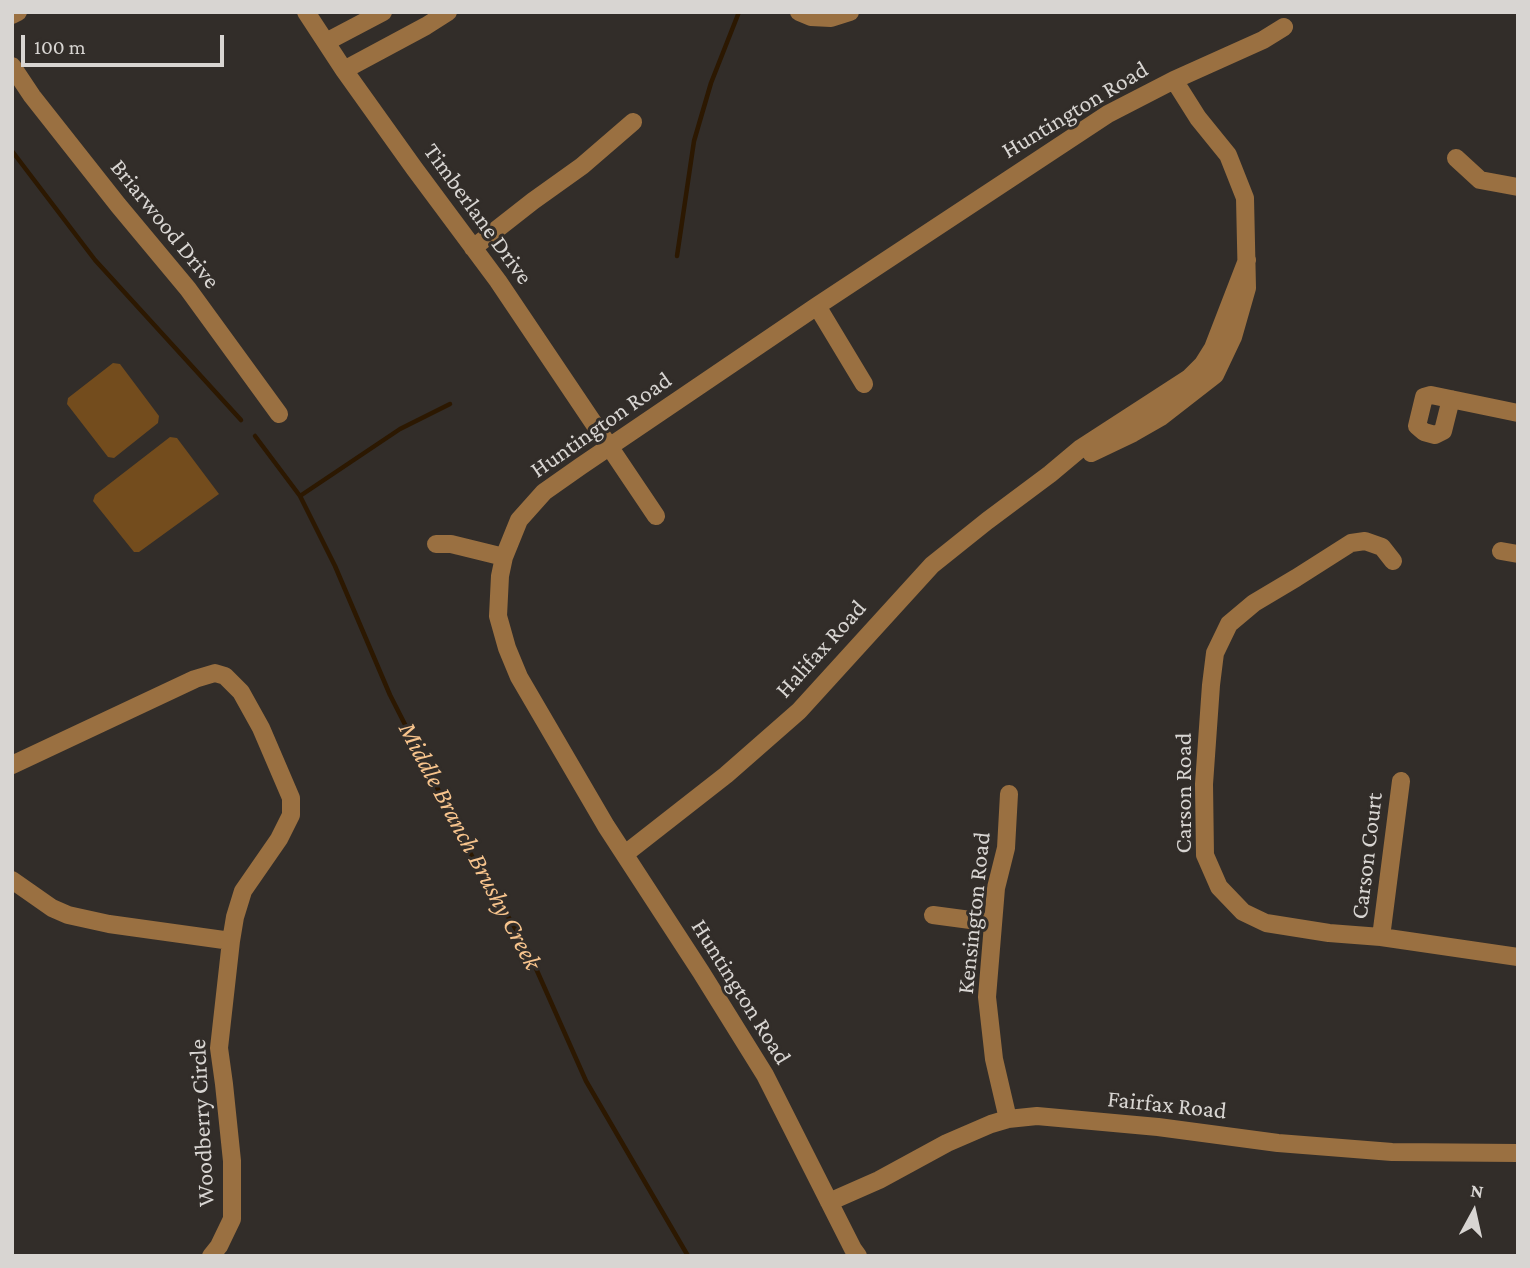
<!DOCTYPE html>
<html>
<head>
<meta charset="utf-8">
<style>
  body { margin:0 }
  #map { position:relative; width:1530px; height:1268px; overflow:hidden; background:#322d29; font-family:"Crimson Pro",serif }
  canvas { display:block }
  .frame { position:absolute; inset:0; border:14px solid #d8d5d2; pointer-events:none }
  .north { position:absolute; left:1439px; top:1177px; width:70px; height:70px; -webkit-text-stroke:5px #322d29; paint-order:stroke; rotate:8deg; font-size:19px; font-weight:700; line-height:28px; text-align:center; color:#d8d5d2 }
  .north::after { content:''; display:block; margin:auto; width:24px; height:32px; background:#d8d5d2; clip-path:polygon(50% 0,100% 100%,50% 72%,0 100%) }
  .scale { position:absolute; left:21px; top:35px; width:203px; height:32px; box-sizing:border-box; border:4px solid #d8d5d2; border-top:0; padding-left:9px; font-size:21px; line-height:24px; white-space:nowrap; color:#d8d5d2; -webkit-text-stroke:5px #322d29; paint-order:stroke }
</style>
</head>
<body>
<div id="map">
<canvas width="1530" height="1268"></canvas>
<div class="frame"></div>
<div class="north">N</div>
<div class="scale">100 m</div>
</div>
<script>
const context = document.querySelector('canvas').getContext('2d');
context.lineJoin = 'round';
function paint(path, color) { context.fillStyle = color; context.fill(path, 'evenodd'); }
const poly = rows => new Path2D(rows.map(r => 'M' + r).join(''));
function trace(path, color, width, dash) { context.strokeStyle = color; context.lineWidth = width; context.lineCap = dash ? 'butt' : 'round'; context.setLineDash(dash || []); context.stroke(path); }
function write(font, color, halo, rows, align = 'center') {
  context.font = font + ' "Crimson Pro",serif'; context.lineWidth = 6; context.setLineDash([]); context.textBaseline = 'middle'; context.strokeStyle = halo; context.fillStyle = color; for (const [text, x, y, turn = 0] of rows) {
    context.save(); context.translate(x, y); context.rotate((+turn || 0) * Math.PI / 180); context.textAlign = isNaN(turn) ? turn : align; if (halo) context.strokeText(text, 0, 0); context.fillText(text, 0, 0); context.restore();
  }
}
const green = poly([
  [113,363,120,364,159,416,158,423,114,458,108,457,67,404,68,398],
  [170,437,177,438,219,494,139,552,134,552,93,501,95,495]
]);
const stream = poly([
  [12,151,95,260,241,420],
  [677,256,694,141,711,83,739,12],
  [255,436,300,496,335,566,390,695,476,864,526,946,586,1081,688,1256],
  [300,496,400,429,450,404]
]);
const minor = poly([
  [306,12,344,70,414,168,498,281,656,516],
  [799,12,811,17,831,18,850,12],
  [12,15,18,12],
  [326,42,383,12],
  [12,66,32,96,118,205,188,289,279,414],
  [344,70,426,26,448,12],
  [1456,158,1480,180,1518,187],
  [473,248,533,201,582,166,633,122],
  [817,306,864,384],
  [1451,399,1443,431,1435,435,1424,432,1417,426,1424,397,1431,395,1518,413],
  [1091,453,1133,433,1161,417,1215,375,1233,337,1247,288,1245,198,1228,155,1198,118,1174,80],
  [436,544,451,544,504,557],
  [1501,551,1518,554],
  [1393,561,1382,547,1365,541,1351,543,1296,578,1254,603,1229,624,1215,653,1211,685,1204,784,1205,855,1219,887,1243,912,1266,923,1329,933,1381,937,1518,957],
  [12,765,195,679,215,673,225,676,241,692,261,728,291,798,291,815,279,839,243,891,235,917,231,941,109,924,68,915,52,908,12,880],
  [625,854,726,775,799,711,932,565,987,521,1050,474,1081,448,1189,378,1203,364,1213,348,1247,260],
  [933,915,993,923],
  [1381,937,1401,781],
  [1008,1119,994,1059,987,997,996,888,1006,848,1009,794],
  [829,1202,879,1180,947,1143,991,1124,1008,1119,1037,1116,1158,1127,1278,1143,1329,1147,1392,1152,1518,1153],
  [211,1256,219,1246,232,1219,232,1161,224,1084,219,1048,231,941],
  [858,1256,853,1249,765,1075,701,972,606,826,519,677,507,648,498,616,500,576,504,557,519,520,544,492,581,466,817,306,1108,114,1174,80,1263,40,1284,27]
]);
const streetNames = [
  ["Huntington Road",1075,110,-31],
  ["Timberlane Drive",478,214,54],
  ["Briarwood Drive",165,224,51],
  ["Huntington Road",601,425,-35],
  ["Halifax Road",821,649,-48],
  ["Carson Road",1184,793,-90],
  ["Carson Court",1367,856,-83],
  ["Kensington Road",974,913,-84],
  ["Huntington Road",741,992,58],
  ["Fairfax Road",1167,1105,6],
  ["Woodberry Circle",202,1123,-93]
];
const waterNames = [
  ["Middle Branch Brushy Creek",470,846,62]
];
paint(green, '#734c1d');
trace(stream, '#2c1801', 4.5);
trace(minor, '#9a7041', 18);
write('24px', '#d8d5d2', '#322d29', streetNames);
write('italic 26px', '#f7c48d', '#322d29', waterNames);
</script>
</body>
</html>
